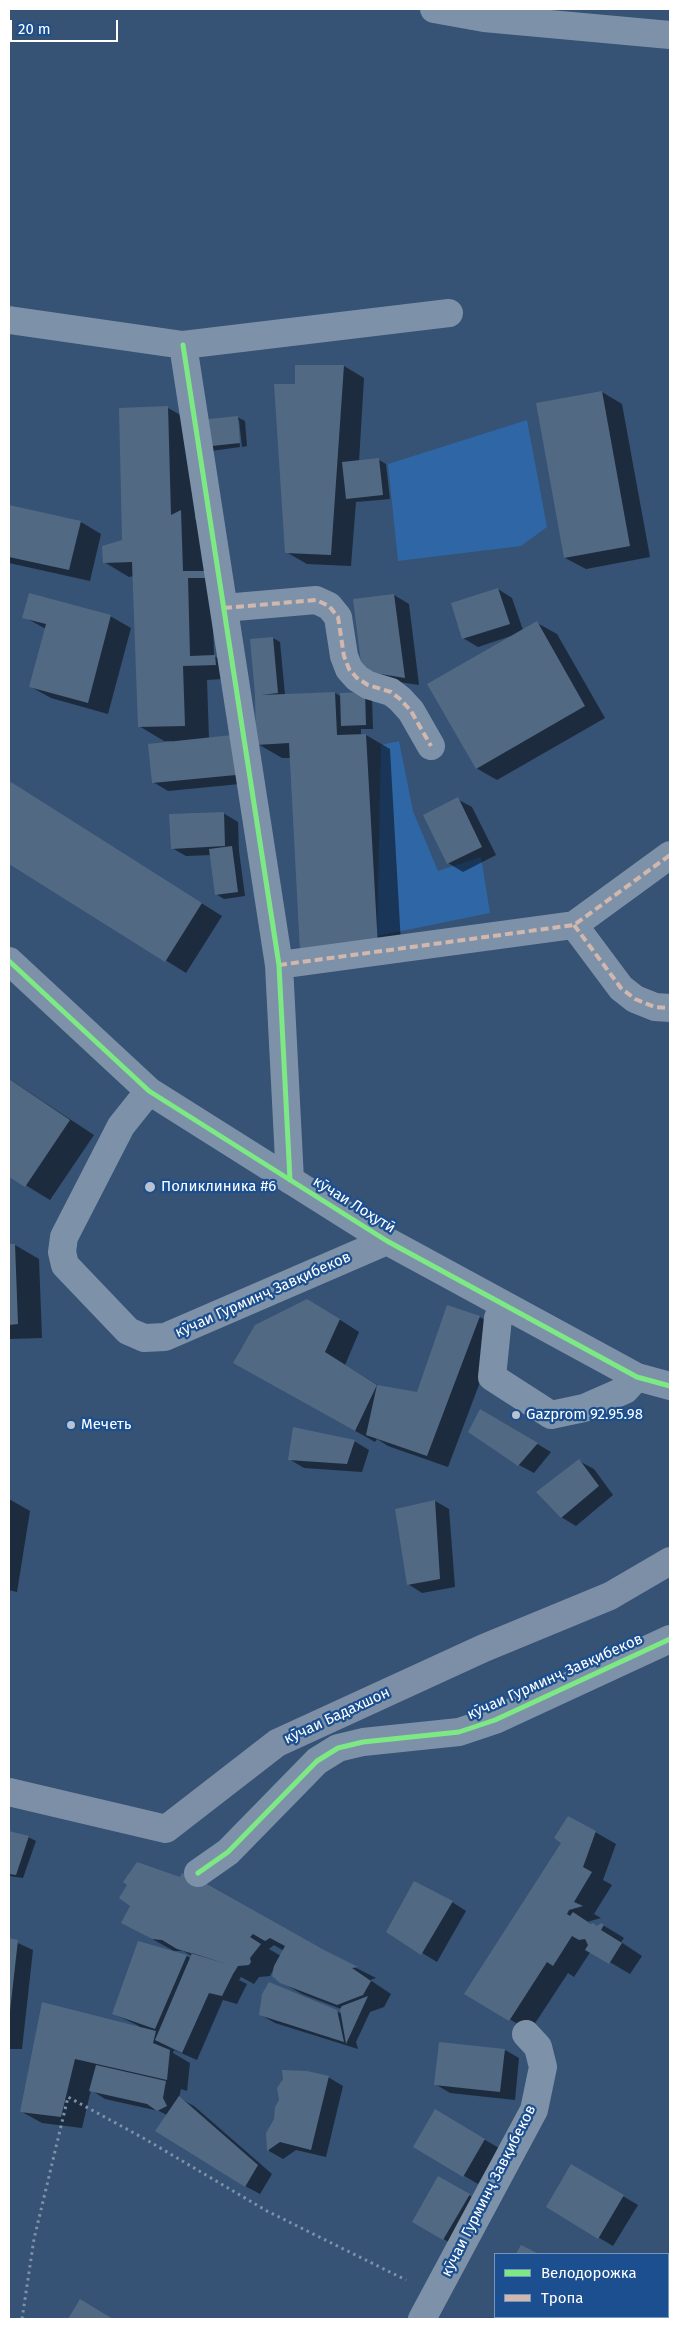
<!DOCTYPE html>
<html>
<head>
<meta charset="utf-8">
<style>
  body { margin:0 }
  #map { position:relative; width:679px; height:2328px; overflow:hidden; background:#365274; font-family:"Fira Sans",sans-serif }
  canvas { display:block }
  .frame { position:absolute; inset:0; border:10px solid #fff; pointer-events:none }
  .legend { position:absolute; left:494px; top:2253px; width:175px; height:65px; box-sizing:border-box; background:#1b4f8f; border:1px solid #7695bc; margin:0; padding:6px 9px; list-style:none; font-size:15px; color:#fff }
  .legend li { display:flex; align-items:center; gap:10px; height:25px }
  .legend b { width:25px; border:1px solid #7695bc }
  .scale { position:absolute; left:10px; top:20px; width:108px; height:22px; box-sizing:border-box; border:2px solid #fff; border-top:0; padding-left:6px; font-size:15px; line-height:18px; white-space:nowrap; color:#fff; -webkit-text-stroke:4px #1b4f8f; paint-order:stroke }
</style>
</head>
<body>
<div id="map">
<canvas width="679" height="2328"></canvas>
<div class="frame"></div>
<ul class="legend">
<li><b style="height:6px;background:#7ce984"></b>Велодорожка</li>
<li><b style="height:6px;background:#d1b7ad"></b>Тропа</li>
</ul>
<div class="scale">20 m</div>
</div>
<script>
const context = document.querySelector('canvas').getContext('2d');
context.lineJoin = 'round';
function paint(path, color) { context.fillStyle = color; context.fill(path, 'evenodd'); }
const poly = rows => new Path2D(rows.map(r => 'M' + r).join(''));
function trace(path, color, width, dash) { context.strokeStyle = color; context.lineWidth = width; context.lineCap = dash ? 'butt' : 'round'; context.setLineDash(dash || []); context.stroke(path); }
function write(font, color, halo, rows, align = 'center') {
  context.font = font + ' "Fira Sans",sans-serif'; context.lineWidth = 4.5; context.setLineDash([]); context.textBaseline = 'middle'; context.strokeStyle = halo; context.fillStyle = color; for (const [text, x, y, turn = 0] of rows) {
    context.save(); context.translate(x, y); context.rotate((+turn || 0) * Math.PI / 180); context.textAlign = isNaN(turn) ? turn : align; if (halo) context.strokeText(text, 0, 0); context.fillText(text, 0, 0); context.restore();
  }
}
const green = poly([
  [527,420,547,527,521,546,398,561,388,464],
  [399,741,413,811,438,871,481,857,490,913,377,936,381,745]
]);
const shadow = poly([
  [296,366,344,366,364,378,359,462,379,460,386,464,390,499,356,502,351,566,307,564,286,552],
  [602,392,622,404,650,557,586,569,565,558],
  [168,408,193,422,195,519,205,525,212,592,214,656,240,671,240,678,207,680,209,739,250,783,168,791,153,782,172,741,164,741,139,726,134,576,129,577,104,562,123,541],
  [237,417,245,421,247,446,242,447,239,420,237,420,240,447,211,451,204,446],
  [9,506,81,522,101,534,90,581,9,563],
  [498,589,512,598,523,630,537,623,557,634,605,718,497,780,476,768,511,636,478,647,463,638],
  [394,595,409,604,419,685,378,679,363,671],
  [110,616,131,628,108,714,51,698,31,687,46,629,24,617],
  [273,638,280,642,285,695,335,693,342,697,372,697,373,729,361,729,361,735,366,735,390,749,402,961,326,965,291,758,282,758,258,744,256,695],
  [11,784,222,916,186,973,9,862,9,787],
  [457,799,472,807,496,855,463,872,448,863],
  [223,813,238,822,239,851,245,896,224,899,216,894,211,855,186,856,172,848],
  [9,1079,94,1135,50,1200,9,1175],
  [9,1245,15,1245,39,1259,42,1338,9,1339],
  [328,1312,359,1332,345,1365,379,1386,418,1393,480,1317,500,1329,448,1467,388,1446,377,1439,375,1442,235,1363],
  [481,1411,551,1452,534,1473,519,1465],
  [354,1441,369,1450,362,1472,304,1468,289,1459],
  [579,1461,594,1469,613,1495,576,1526,561,1517],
  [9,1499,30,1511,17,1592,9,1590],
  [435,1501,449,1509,455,1587,422,1593,408,1584],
  [569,1817,616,1844,603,1880,612,1885,594,1914,601,1918,587,1922,598,1927,601,1924,621,1936,624,1938,621,1942,642,1956,630,1974,591,1951,574,1977,568,1973,530,2031,466,1994,563,1843],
  [9,1832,28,1837,36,1841,23,1878,9,1876],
  [121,1898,325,1952,376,1978,370,1980,391,1994,384,2007,370,2012,356,2042,358,2049,275,2023,261,2015,336,2011,342,2014,341,2009,302,1994,281,1982,276,1964,270,1976,259,1977,254,1984,241,1977,239,1980,247,1984,237,2004,223,2000,197,2060,174,2050,173,2053,190,2063,187,2091,181,2089,179,2098,194,2106,272,2174,260,2194,245,2186,167,2115,159,2111,105,2099,91,2090,82,2128,42,2123,22,2112,43,2003,139,2028,139,2026,114,2014,186,1956,191,1958,192,1956,183,1951,174,1951,123,1923,132,1906],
  [274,1945,284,1951,281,1956,269,1949],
  [452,1902,466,1911,437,1962,388,1932],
  [9,1939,33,1950,22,2049,9,2049],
  [505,2050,519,2058,515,2100,450,2093,435,2084],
  [328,2077,343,2086,326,2157,296,2150,283,2159,269,2151,268,2133],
  [435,2111,499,2148,478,2184,414,2146],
  [572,2166,638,2205,613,2246,547,2207],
  [439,2178,484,2204,459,2248,414,2222],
  [668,2295,670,2296,670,2315,668,2319,613,2319,615,2317,668,2317],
  [572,2317,608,2317,607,2319,576,2319]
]);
const building = poly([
  [295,365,344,365,331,555,285,553,274,384,295,384],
  [602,391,630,546,564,558,536,403],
  [168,406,171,515,181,510,183,571,206,571,207,578,188,578,190,656,215,655,216,665,183,666,185,726,138,727,132,562,103,563,102,546,122,540,119,408],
  [238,416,240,443,202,447,199,420],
  [379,458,383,495,346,499,342,462],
  [9,505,81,521,69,570,9,557],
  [498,588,510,624,462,639,451,603],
  [29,593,111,615,88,703,29,687,46,624,22,618],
  [394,594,405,678,362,671,353,599],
  [537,621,585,706,476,769,427,684],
  [273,637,278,693,261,695,335,692,337,735,366,734,378,947,300,952,289,743,256,745,255,695,250,639],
  [365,692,366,725,341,726,340,693],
  [232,735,236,775,152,783,148,744],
  [11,782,202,903,165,962,9,864,9,785],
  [458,797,482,847,447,864,423,815],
  [224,812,225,846,171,849,169,814],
  [232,846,238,892,215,895,209,849],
  [9,1079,70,1120,25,1187,9,1177],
  [9,1244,15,1244,18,1324,9,1325],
  [307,1299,340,1319,325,1352,377,1385,417,1392,447,1305,480,1316,427,1456,366,1435,377,1385,355,1431,233,1363,255,1325],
  [480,1409,538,1443,518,1466,468,1432],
  [293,1427,355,1440,347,1464,288,1460],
  [579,1459,599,1486,561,1518,536,1492],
  [435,1500,440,1579,407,1585,395,1509],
  [568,1816,596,1831,583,1867,592,1872,574,1902,583,1906,569,1910,567,1914,570,1916,573,1912,591,1924,593,1923,597,1926,601,1923,604,1925,601,1930,622,1943,609,1964,585,1950,588,1945,585,1939,579,1940,572,1936,553,1966,547,1962,509,2021,464,1994,561,1843,554,1838],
  [9,1831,29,1836,16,1875,9,1874],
  [137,1862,180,1877,182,1873,196,1878,326,1951,358,1967,352,1968,371,1981,363,1995,337,2005,280,1983,272,1976,274,1966,285,1946,270,1938,265,1941,253,1934,250,1937,261,1944,250,1958,251,1962,249,1965,238,1966,233,1974,226,1970,233,1974,222,1996,209,1993,182,2053,155,2040,192,1953,230,1965,177,1949,162,1940,152,1939,121,1923,130,1906,119,1898,127,1885,123,1882],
  [414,1881,453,1901,421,1955,386,1932],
  [9,1938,18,1940,10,2011,9,2011],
  [138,1941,187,1955,155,2029,112,2014],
  [269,1982,337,2010,344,2042,259,2015,262,1994],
  [368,1996,346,2044,340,2009,342,2006],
  [42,2002,156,2031,153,2043,170,2050,167,2080,75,2059,61,2117,20,2112],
  [439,2042,505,2049,500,2092,434,2085],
  [96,2065,166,2081,163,2098,167,2106,157,2111,147,2104,89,2091],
  [282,2070,307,2071,329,2076,311,2150,280,2142,267,2151,266,2133,274,2119,275,2107,279,2100,277,2088,283,2079],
  [179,2096,258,2165,245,2187,155,2131],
  [435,2109,485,2139,463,2177,413,2147],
  [571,2164,624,2195,598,2239,546,2207],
  [438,2176,470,2194,443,2240,412,2222],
  [521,2245,539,2254,516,2254],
  [80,2299,113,2319,68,2319],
  [570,2317,589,2317,587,2319,574,2319],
  [613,2317,650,2317,648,2319,612,2319]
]);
const path = poly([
  [668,2303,670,2299],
  [22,2319,34,2239,68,2097,145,2139,267,2211,406,2280],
  [658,2319,660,2317]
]);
const minor = poly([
  [434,9,484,18,670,35],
  [9,320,183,345,449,313],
  [183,345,279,965,290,1180],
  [224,608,316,600,329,606,338,617,344,656,349,669,357,678,368,685,391,692,400,699,411,711,431,746],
  [574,925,621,988,635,999,655,1007,670,1008],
  [9,961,149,1091,387,1241,637,1377,670,1386],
  [279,965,574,925,670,855],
  [149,1091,121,1126,64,1237,62,1252,65,1265,128,1331,144,1338,165,1337,387,1241],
  [503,1305,498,1318,492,1377,551,1415,584,1408,625,1390,637,1377],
  [198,1873,228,1852,317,1761,338,1748,363,1742,459,1732,495,1720,670,1639],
  [422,2319,534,2110,543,2067,538,2047,526,2034]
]);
const major = poly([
  [9,1792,166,1829,277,1743,484,1648,610,1596,670,1561]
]);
const quiet = poly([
  [224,608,316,600,329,606,338,617,344,656,349,669,357,678,368,685,391,692,400,699,411,711,431,746],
  [574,925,621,988,635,999,655,1007,670,1008],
  [279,965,574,925,670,855]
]);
const cycleway = poly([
  [183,345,279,965,290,1180],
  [9,961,149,1091,387,1241,637,1377,670,1386],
  [198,1873,228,1852,317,1761,338,1748,363,1742,459,1732,495,1720,670,1639]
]);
const markers = [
  [150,1187,6,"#b9c2ce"],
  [516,1415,5,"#b9c2ce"],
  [71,1425,5,"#b9c2ce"]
];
const poiNames = [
  ["Поликлиника #6",161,1187],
  ["Gazprom 92.95.98",526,1415],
  ["Мечеть",81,1425]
];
const streetNames = [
  ["кӯчаи Лоҳутӣ",354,1205,32],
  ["кӯчаи Гурминҷ Завқибеков",263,1295,-24],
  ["кӯчаи Гурминҷ Завқибеков",555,1677,-24],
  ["кӯчаи Бадахшон",337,1716,-25],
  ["кӯчаи Гурминҷ Завқибеков",489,2191,-63]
];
paint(green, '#2f66a5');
paint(shadow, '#0007');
paint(building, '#526984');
trace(path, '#7d92a8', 3, [2.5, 4]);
trace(minor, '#7d92a8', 28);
trace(major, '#7d8ea7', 28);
trace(quiet, '#d1b7ad', 4, [8, 4]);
trace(cycleway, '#7ce984', 5);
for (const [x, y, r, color] of markers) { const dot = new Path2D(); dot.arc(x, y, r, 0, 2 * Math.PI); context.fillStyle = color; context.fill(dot); trace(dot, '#1b4f8f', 2); }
write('15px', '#fff', '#1b4f8f', poiNames, 'left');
write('15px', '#fff', '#1b4f8f', streetNames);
</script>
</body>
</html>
